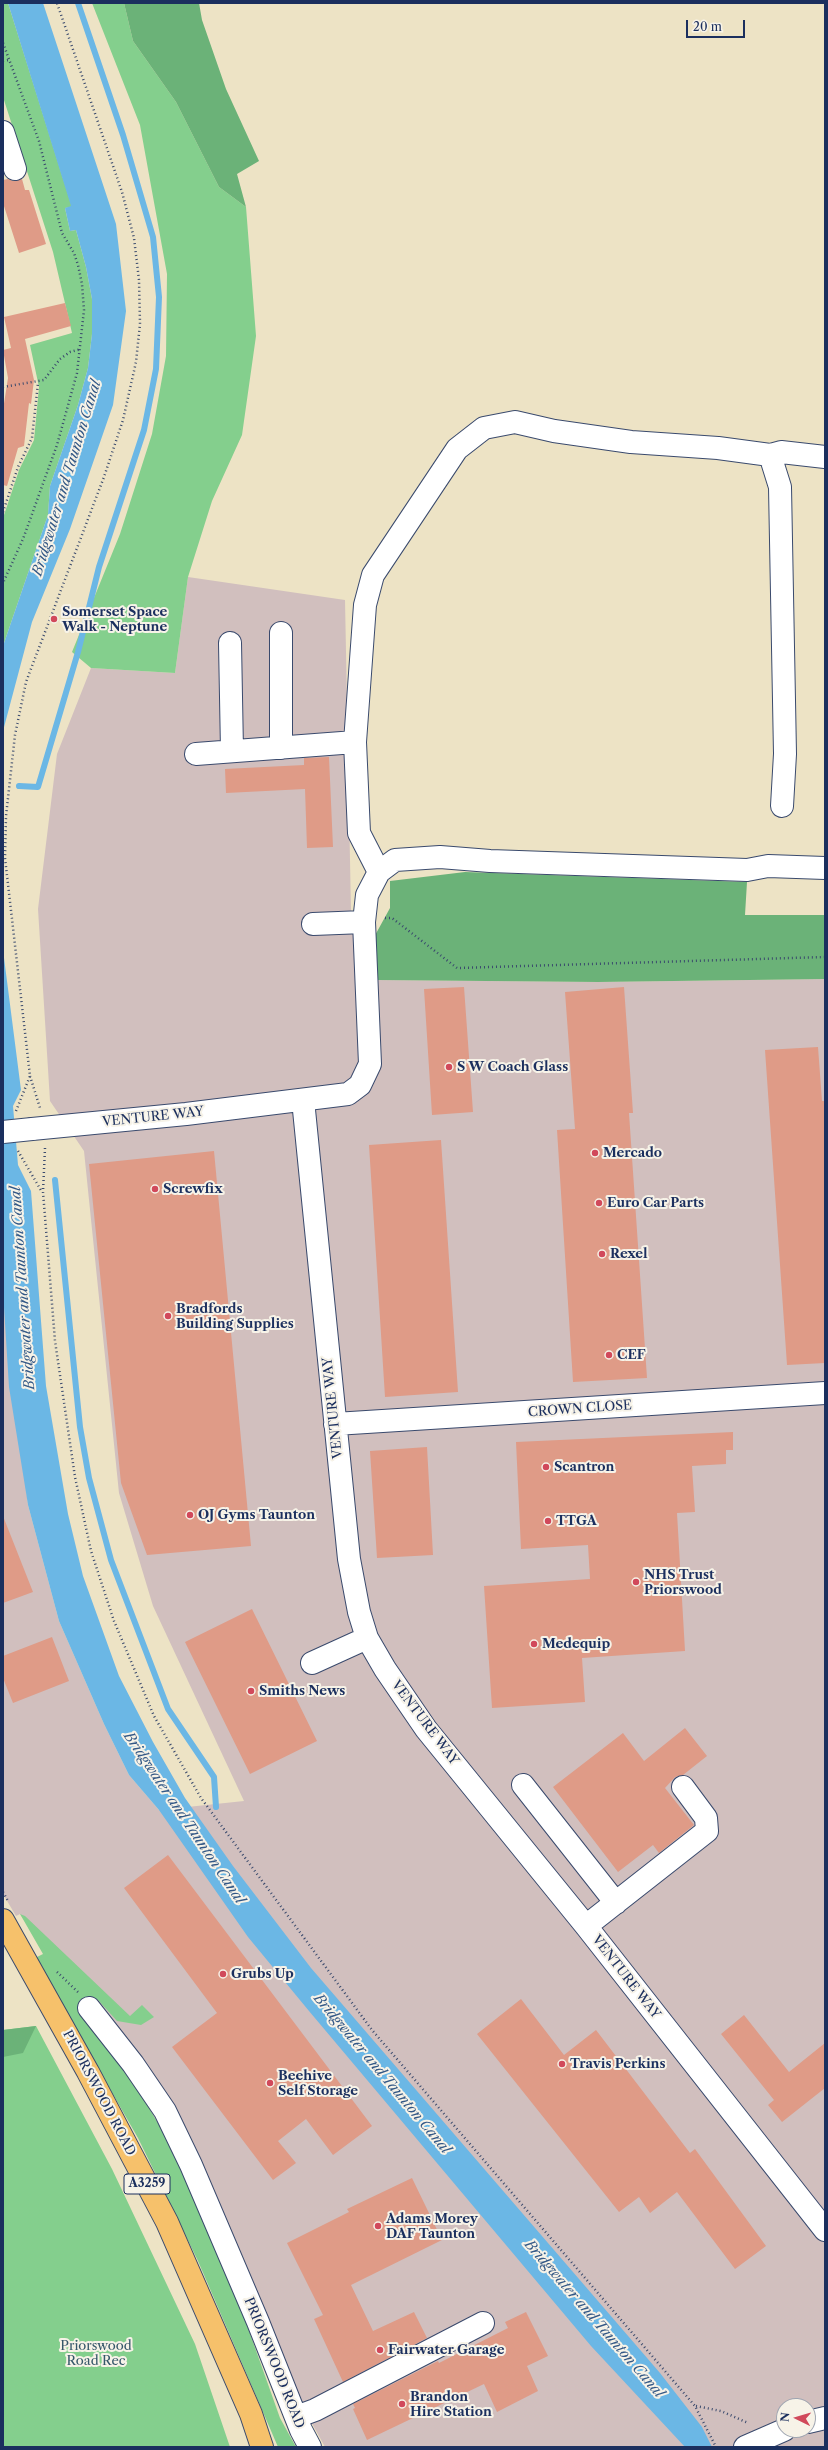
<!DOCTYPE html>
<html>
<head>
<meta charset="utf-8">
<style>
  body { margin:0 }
  #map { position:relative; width:828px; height:2450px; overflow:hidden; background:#ede3c5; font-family:"Libre Caslon Text",serif }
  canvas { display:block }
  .frame { position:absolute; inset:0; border:4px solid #1b2f5e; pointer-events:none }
  .north { position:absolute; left:776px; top:2398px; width:40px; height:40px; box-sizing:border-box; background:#f7f3e8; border:1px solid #9fa5b1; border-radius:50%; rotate:275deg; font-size:11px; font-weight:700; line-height:16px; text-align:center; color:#1b2f5e }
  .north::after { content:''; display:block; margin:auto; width:14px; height:18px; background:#d1495b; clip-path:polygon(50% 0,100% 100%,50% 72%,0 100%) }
  .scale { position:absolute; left:686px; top:20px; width:59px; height:18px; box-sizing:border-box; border:2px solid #1b2f5e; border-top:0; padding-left:5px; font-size:12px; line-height:14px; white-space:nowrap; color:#1b2f5e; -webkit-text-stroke:3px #f7f3e8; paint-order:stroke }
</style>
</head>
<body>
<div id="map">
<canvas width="828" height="2450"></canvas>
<div class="frame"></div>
<div class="north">N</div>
<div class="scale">20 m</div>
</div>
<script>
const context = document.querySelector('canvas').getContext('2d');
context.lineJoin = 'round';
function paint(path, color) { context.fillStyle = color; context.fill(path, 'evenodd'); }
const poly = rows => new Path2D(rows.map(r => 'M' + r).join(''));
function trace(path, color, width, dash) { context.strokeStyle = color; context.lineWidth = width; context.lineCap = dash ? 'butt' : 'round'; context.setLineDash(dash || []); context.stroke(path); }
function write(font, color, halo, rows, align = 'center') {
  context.font = font + ' "Libre Caslon Text",serif'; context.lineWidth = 4; context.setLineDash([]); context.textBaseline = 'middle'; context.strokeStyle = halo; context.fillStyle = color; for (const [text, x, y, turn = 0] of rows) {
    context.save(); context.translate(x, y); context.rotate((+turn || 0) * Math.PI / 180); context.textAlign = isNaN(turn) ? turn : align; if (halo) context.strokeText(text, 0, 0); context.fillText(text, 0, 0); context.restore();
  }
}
const industrial = poly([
  [188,577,345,600,351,912,374,980,598,982,825,979,825,2447,325,2447,303,2407,209,2184,20,1914,16,1916,3,1894,3,1291,28,1505,59,1621,104,1724,129,1775,159,1810,244,1801,153,1606,119,1493,84,1151,50,1101,38,909,57,754,91,668,175,673],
  [784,2406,808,2406,808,2430,784,2430]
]);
const green = poly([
  [3,3,8,3,72,207,65,208,70,231,76,230,86,267,92,299,92,334,88,368,78,405,50,486,48,515,3,646,3,518,19,470,34,440,39,387,30,345,72,333,53,252,3,97],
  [92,3,124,3,133,41,176,102,219,187,246,207,256,336,242,435,212,501,188,577,175,673,91,668,72,652,120,534,152,434,166,356,167,274,140,125],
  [20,1914,25,1916,130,2016,142,2005,154,2017,141,2025,117,2021,98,2000,83,2013,141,2094,171,2146,236,2294,280,2418,296,2447,278,2447,198,2261,138,2138,35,1958,43,1954],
  [36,2026,112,2169,195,2344,230,2447,3,2447,3,2030]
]);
const forest = poly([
  [124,3,199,3,202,20,226,89,259,161,237,174,246,207,219,187,176,102,133,41],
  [465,872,747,882,745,915,825,915,825,979,598,982,374,980,373,939,390,908,390,881],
  [36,2026,23,2053,3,2057,3,2030]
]);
const water = poly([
  [8,3,43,3,116,224,126,311,113,405,70,529,32,622,3,731,3,646,48,515,50,486,78,405,88,368,92,334,92,299,86,267,76,230,70,231,65,208,71,206],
  [3,950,21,1090,13,1106,18,1165,31,1191,46,1386,68,1514,83,1576,119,1676,153,1742,185,1798,233,1866,311,1968,660,2373,702,2427,712,2447,685,2447,591,2346,309,2011,248,1937,159,1810,129,1775,104,1724,59,1621,28,1505,9,1387,3,1291]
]);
const stream = poly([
  [19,786,38,787,78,652,99,567,144,430,156,369,159,297,153,237,123,135,78,3],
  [55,1180,80,1427,89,1478,111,1560,168,1709,214,1777,216,1807]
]);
const building = poly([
  [8,179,13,181,22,179,25,190,29,190,46,244,19,253,3,203,3,180],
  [65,303,71,326,25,339,34,380,31,404,29,403,24,446,18,448,7,486,3,485,3,410,8,378,3,350,11,348,4,317],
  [329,757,333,847,307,848,305,789,226,793,225,769,304,765,304,758],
  [464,987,473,1112,432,1115,424,989],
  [624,987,633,1113,629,1113,647,1378,573,1382,557,1130,575,1129,565,992],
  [818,1047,822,1101,825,1101,825,1363,787,1365,765,1050],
  [441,1140,458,1392,385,1397,369,1145],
  [214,1151,251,1546,147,1555,121,1483,89,1164],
  [733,1432,733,1450,726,1450,726,1464,692,1466,695,1512,677,1513,685,1651,582,1658,585,1702,492,1708,484,1586,590,1579,588,1545,521,1549,516,1442],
  [427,1447,433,1555,377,1558,370,1451],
  [3,1516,33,1592,3,1603],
  [252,1609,317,1741,250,1774,185,1642],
  [52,1637,69,1681,13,1703,3,1678,3,1656],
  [685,1728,707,1756,683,1775,675,1777,665,1788,694,1825,659,1853,653,1845,618,1872,553,1787,623,1733,644,1761],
  [168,1855,372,2126,333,2155,306,2119,278,2141,296,2163,273,2180,172,2047,217,2013,124,1888],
  [521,1999,564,2055,596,2030,690,2153,695,2149,766,2246,735,2269,677,2192,650,2213,639,2197,619,2212,477,2034],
  [744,2015,789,2072,825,2043,825,2088,782,2122,768,2105,774,2100,721,2034],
  [412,2178,442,2240,351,2285,373,2331,414,2312,427,2338,343,2382,314,2319,323,2315,287,2243,349,2212,347,2209],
  [526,2312,548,2356,527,2366,538,2391,497,2412,484,2384,367,2440,353,2409,355,2408,353,2404,438,2361,439,2363,508,2328,505,2322]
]);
const path = poly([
  [3,43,39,141,62,233,74,253,78,265,82,284,84,310,77,373,57,445,23,539,3,583],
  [3,61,9,60],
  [3,387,44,380,60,359,70,352,81,349],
  [3,512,18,467,32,438,38,383],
  [385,918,392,918,457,968,825,957],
  [30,1076,40,1108],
  [16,1111,30,1076,5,858,6,816,15,735,26,682,104,477,123,420,136,362,140,324,139,280,134,238,122,192,57,3],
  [45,1148,43,1192,55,1341,75,1477,91,1551,114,1621,154,1716,201,1798,372,2030,695,2406,716,2447],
  [18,1151,42,1192],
  [3,1892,8,1901],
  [57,1972,78,1992],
  [696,2406,721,2411,748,2423]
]);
const minor = poly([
  [3,132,15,169],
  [770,455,780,487,785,754,782,806],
  [230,643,232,751],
  [281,748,281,633],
  [196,754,355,742],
  [379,872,359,833,355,742,365,605,373,575,457,449,484,428,515,422,554,431,631,442,718,448,770,455,781,452,825,457],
  [313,924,364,922],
  [303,1100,349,1559,359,1612,367,1638,385,1669,426,1729,586,1926,825,2230],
  [32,1129,186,1114,348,1094,360,1085,370,1064,364,922,367,895,379,872,395,860,440,857,490,861,747,870,768,866,825,868],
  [335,1424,825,1393],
  [312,1663,367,1638],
  [523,1785,616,1903],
  [586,1926,707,1831,706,1818,683,1787],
  [89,2008,133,2064,165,2111,191,2165,258,2322,301,2430,310,2447],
  [296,2417,315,2410,483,2323],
  [808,2422,825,2418],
  [745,2447,784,2430]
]);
const major = poly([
  [3,1920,88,2072,167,2222,251,2414,262,2447]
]);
const minorBridge = poly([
  [3,1132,32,1129]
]);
const markers = [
  [54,619,4,"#d1495b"],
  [449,1067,4,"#d1495b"],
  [595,1153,4,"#d1495b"],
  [155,1189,4,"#d1495b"],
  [599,1203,4,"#d1495b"],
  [602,1254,4,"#d1495b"],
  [168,1316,4,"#d1495b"],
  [609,1355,4,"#d1495b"],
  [546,1467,4,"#d1495b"],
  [190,1515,4,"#d1495b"],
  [548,1521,4,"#d1495b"],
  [636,1582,4,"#d1495b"],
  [534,1644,4,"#d1495b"],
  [251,1691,4,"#d1495b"],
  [223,1974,4,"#d1495b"],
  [562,2064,4,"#d1495b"],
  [270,2083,4,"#d1495b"],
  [378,2226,4,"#d1495b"],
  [380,2350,4,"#d1495b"],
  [402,2404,4,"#d1495b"]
];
const shields = [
  [147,2184,46]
];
const shieldNames = [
  ["A3259",147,2184]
];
const poiNames = [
  ["Somerset Space",62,612],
  ["Walk - Neptune",62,627],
  ["S W Coach Glass",457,1067],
  ["Mercado",603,1153],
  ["Screwfix",163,1189],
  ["Euro Car Parts",607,1203],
  ["Rexel",610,1254],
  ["Bradfords",176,1309],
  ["Building Supplies",176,1324],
  ["CEF",617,1355],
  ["Scantron",554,1467],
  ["OJ Gyms Taunton",198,1515],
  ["TTGA",556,1521],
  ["NHS Trust",644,1575],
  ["Priorswood",644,1590],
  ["Medequip",542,1644],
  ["Smiths News",259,1691],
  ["Grubs Up",231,1974],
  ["Travis Perkins",570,2064],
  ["Beehive",278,2076],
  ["Self Storage",278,2091],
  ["Adams Morey",386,2219],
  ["DAF Taunton",386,2234],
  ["Fairwater Garage",388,2350],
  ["Brandon",410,2397],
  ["Hire Station",410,2412]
];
const streetNames = [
  ["VENTURE WAY",153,1117,-6],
  ["VENTURE WAY",333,1408,-96],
  ["CROWN CLOSE",580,1409,-4],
  ["VENTURE WAY",425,1723,53],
  ["VENTURE WAY",626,1977,52],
  ["PRIORSWOOD ROAD",99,2093,62],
  ["PRIORSWOOD ROAD",274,2363,68]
];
const parkNames = [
  ["Priorswood",96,2346],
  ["Road Rec",96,2361]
];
const waterNames = [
  ["Bridgwater and Taunton Canal",67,478,-73],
  ["Bridgwater and Taunton Canal",23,1288,-94],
  ["Bridgwater and Taunton Canal",184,1818,56],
  ["Bridgwater and Taunton Canal",382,2074,50],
  ["Bridgwater and Taunton Canal",594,2319,49]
];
paint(industrial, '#d1bfbe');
paint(green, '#84cf8d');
paint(forest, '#6bb278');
paint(water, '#6bb7e5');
trace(stream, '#6bb7e5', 6);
paint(building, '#df9b87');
trace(minor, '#3a4a6d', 24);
trace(major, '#3a4a6d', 24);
trace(path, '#3a4a6d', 2.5, [1, 3]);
trace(minor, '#fff', 22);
trace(major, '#f6c16b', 22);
trace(minorBridge, '#3a4a6d', 24, []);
trace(minorBridge, '#fff', 22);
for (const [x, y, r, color] of markers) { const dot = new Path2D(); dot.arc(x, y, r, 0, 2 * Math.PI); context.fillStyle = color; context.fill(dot); trace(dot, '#f7f3e8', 1.5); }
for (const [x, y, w] of shields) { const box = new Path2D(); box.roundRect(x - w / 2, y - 10, w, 20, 3); context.fillStyle = '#f7f3e8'; context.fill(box); trace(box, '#1b2f5e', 1); }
write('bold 12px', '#1b2f5e', null, shieldNames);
write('bold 13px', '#1b2f5e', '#f7f3e8', poiNames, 'left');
write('13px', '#1b2f5e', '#f7f3e8', streetNames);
write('13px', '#35576a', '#f7f3e8', parkNames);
write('italic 14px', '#335886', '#f7f3e8', waterNames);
</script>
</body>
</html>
